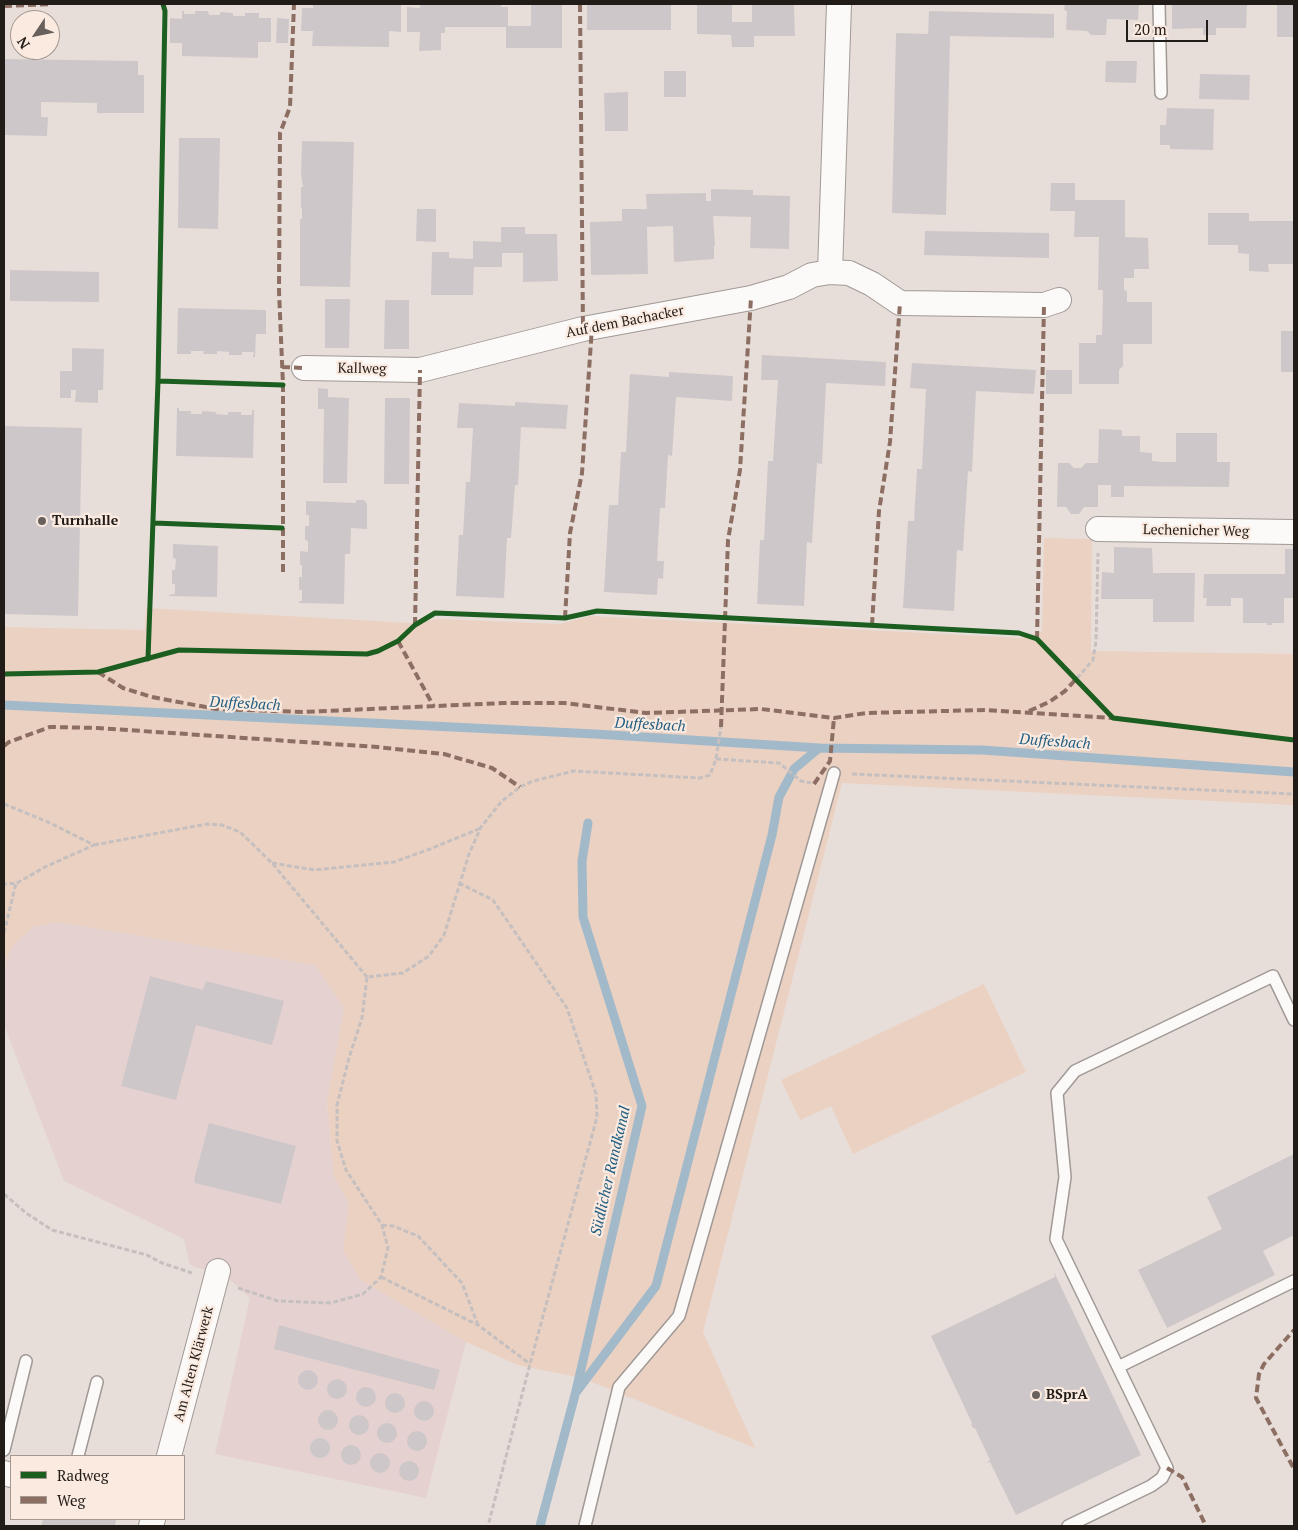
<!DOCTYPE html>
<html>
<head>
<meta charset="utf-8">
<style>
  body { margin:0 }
  #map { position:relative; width:1298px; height:1530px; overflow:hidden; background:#e8ded9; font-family:"PT Serif",serif }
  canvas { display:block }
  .frame { position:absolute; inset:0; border:5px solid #221c19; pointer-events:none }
  .legend { position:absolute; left:10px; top:1455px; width:175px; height:65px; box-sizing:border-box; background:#fbeae0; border:1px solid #a49890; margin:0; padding:6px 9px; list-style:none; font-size:15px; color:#221c19 }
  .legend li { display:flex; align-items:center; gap:10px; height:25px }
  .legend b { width:25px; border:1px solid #a49890 }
  .north { position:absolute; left:10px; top:10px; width:50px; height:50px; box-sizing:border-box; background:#fbeae0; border:1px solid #a49890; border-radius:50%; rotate:236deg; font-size:14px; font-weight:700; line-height:20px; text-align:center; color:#221c19 }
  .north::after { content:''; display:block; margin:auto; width:18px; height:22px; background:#67605c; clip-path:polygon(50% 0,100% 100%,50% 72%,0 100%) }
  .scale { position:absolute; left:1126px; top:20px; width:82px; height:22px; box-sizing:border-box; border:2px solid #221c19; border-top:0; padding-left:6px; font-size:15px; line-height:18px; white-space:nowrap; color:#221c19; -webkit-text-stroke:4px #fbeae0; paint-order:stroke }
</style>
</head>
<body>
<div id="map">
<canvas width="1298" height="1530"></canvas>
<div class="frame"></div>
<ul class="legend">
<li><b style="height:6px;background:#1b5e20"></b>Radweg</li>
<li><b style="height:6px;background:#8d6e63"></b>Weg</li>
</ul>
<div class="north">N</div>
<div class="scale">20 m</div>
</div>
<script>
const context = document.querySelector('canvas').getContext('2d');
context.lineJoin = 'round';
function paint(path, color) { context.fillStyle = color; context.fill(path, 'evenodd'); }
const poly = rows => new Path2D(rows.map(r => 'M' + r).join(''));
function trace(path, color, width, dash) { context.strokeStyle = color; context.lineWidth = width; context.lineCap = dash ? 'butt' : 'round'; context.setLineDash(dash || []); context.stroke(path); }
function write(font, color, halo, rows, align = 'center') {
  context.font = font + ' "PT Serif",serif'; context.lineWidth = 4.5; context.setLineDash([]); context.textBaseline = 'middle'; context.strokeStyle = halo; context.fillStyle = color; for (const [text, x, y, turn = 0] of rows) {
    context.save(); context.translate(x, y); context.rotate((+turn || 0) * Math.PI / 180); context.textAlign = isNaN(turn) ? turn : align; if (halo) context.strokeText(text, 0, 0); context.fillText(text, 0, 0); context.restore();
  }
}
const industrial = poly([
  [58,922,315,965,344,1008,327,1102,334,1176,349,1203,343,1250,361,1280,466,1342,426,1498,215,1454,250,1298,228,1278,190,1265,184,1239,64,1181,4,1025,4,972,7,957,16,942,33,927]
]);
const green = poly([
  [1044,538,1092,539,1091,651,1294,654,1294,805,842,783,703,1332,755,1448,582,1378,518,1365,466,1342,361,1280,343,1250,349,1203,334,1176,327,1102,344,1008,315,965,58,922,33,927,16,942,7,957,4,972,4,627,145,630,146,608,410,623,439,619,560,624,591,616,1023,638,1042,631],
  [984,984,1026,1072,853,1154,831,1106,800,1120,781,1080]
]);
const stream = poly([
  [4,705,595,734,819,748,982,750,1294,772],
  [577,1391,656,1286,772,835,779,797,794,769,819,748],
  [540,1526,575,1395,642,1106,583,917,582,861,588,823]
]);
const building = poly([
  [313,4,365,4,365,5,376,5,376,4,401,4,401,32,389,31,389,47,312,46,313,31,301,31,302,8,313,8],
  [420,4,501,4,501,7,508,7,508,26,531,26,531,4,562,4,562,48,506,48,506,27,445,27,445,33,441,33,441,50,419,51,420,32,407,32,407,7,420,8],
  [587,4,671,4,671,30,587,30],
  [697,4,732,4,732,22,752,22,752,4,794,4,795,36,754,36,754,47,732,47,731,35,697,34],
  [1065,4,1139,4,1138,20,1107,19,1106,35,1091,35,1087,31,1066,30,1067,11,1064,10],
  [1172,4,1247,4,1246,28,1216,28,1216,35,1203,35,1203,28,1172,29],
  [1277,4,1294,4,1294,37,1277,37],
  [182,11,184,11,184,14,195,14,195,11,208,11,209,15,220,15,220,12,233,13,233,16,245,16,245,13,259,13,259,18,271,18,271,42,258,42,258,58,182,56,182,43,170,43,170,18,182,19],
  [929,11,1054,14,1054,38,950,36,946,215,892,213,896,33,928,34],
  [277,18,289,19,288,43,276,43],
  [4,59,138,61,138,75,144,75,144,113,97,113,97,103,41,102,41,117,48,117,47,136,4,135],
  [1106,61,1137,61,1136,83,1105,82],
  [664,71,686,71,686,97,664,97],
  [1200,74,1250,75,1249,100,1199,99],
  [628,92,628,131,605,131,604,93],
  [1167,108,1214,109,1213,150,1170,149,1170,145,1160,145,1160,125,1166,125],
  [179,138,220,138,218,229,178,228],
  [302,141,354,142,350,287,300,286,300,219,302,219,302,208,301,208,301,187,303,187,301,173],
  [1051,183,1075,183,1075,200,1125,200,1125,237,1148,238,1149,269,1134,269,1134,278,1124,278,1124,290,1127,291,1127,302,1152,302,1152,344,1123,344,1123,366,1119,370,1119,384,1079,384,1079,343,1096,343,1096,335,1102,335,1103,290,1098,290,1099,237,1074,237,1075,211,1050,211],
  [711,189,753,190,753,195,790,196,789,249,750,248,751,217,713,216,715,245,714,246,714,259,674,262,673,226,647,227,648,274,591,275,590,222,622,221,622,209,647,209,646,194,706,193,706,201,711,201],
  [417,209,436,209,436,242,416,241],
  [1208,213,1249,213,1249,221,1294,221,1294,264,1268,264,1269,272,1249,271,1249,254,1238,253,1238,245,1208,245],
  [501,227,525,227,525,234,557,234,558,281,523,282,523,253,502,253,502,267,474,267,473,295,431,295,432,252,449,252,449,258,473,259,473,241,501,242],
  [925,231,1049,233,1049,258,924,255],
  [10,270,99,272,99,302,10,301],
  [325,299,350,299,349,348,325,348],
  [385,300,409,300,409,349,384,349],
  [178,308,266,310,266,334,256,334,255,357,253,357,254,352,242,352,242,355,229,355,229,352,217,351,217,354,203,354,204,351,191,351,191,354,177,354],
  [1281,331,1294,331,1294,372,1281,372],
  [72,348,104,349,103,390,98,390,98,403,75,402,76,390,71,390,71,398,60,398,60,371,72,371],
  [762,355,886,362,885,386,826,383,822,464,817,463,812,543,807,542,804,606,757,604,760,540,764,540,768,461,773,461,778,380,761,380],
  [912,363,1036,370,1034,394,976,391,972,472,968,471,963,551,957,550,954,611,903,608,908,521,914,521,917,469,922,469,926,389,910,388],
  [1046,370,1072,370,1072,394,1046,394],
  [669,372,733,376,732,401,676,397,672,456,668,455,665,508,660,508,657,561,664,561,663,579,658,578,657,595,604,592,609,505,618,505,621,452,626,452,630,374,669,377],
  [318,388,328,389,328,397,349,398,347,483,323,483,324,409,318,409],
  [385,398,410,398,409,484,384,484],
  [515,402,568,405,566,429,521,427,518,485,515,485,511,538,507,538,504,598,456,596,459,535,463,535,466,482,470,482,473,428,457,428,459,403,515,406],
  [177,408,179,408,179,411,191,411,191,414,202,414,202,411,216,412,216,414,228,415,228,412,241,412,241,415,252,415,252,410,254,410,253,458,176,456],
  [4,426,82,428,78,616,4,614],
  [1099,429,1122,430,1122,436,1140,436,1140,452,1152,453,1152,461,1164,462,1176,462,1176,433,1217,433,1217,462,1230,462,1229,487,1124,486,1124,497,1111,497,1111,485,1098,485,1098,507,1084,507,1079,514,1071,514,1066,507,1057,507,1058,463,1069,463,1074,468,1081,468,1086,463,1098,463],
  [356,500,364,500,367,504,367,529,351,528,350,554,345,554,344,604,299,603,299,601,302,601,302,590,299,590,299,577,302,577,302,565,300,565,300,551,308,552,308,541,305,540,305,526,309,526,309,515,306,515,306,501,356,503],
  [173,544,218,546,217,597,169,596,169,595,175,594,175,584,172,584,172,570,175,570,176,559,173,558],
  [1114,547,1152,548,1153,573,1195,573,1194,622,1153,622,1153,599,1101,599,1102,572,1114,573],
  [1285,549,1294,549,1294,598,1284,598,1284,623,1272,623,1272,625,1267,625,1267,623,1243,623,1243,598,1231,598,1231,606,1206,606,1207,598,1203,598,1204,574,1285,574],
  [150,976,203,990,206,981,284,1001,272,1045,196,1025,176,1100,121,1086],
  [209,1123,296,1146,281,1204,195,1183,194,1180],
  [1294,1154,1294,1235,1263,1251,1275,1275,1167,1328,1138,1270,1222,1229,1207,1197],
  [1054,1272,1141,1455,1016,1515,990,1462,986,1463,990,1460,975,1428,973,1428,971,1424,972,1423,931,1336,1055,1277],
  [279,1325,440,1370,434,1390,274,1349],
  '298 1380a10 10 0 1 1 20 0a10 10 0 1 1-20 0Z',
  '327 1389a10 10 0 1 1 20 0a10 10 0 1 1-20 0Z',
  '356 1397a10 10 0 1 1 20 0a10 10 0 1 1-20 0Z',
  '385 1403a10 10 0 1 1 20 0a10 10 0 1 1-20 0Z',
  '414 1411a10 10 0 1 1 20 0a10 10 0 1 1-20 0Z',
  '318 1420a10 10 0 1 1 20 0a10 10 0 1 1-20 0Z',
  '349 1425a10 10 0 1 1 20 0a10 10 0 1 1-20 0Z',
  '377 1433a10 10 0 1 1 20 0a10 10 0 1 1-20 0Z',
  '407 1441a10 10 0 1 1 20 0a10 10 0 1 1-20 0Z',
  '310 1448a10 10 0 1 1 20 0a10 10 0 1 1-20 0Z',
  '341 1455a10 10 0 1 1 20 0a10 10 0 1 1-20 0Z',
  '370 1463a10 10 0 1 1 20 0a10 10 0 1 1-20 0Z',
  '399 1471a10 10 0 1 1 20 0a10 10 0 1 1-20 0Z',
  [43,1519,113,1519,116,1520,115,1526,41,1526]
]);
const path = poly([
  [1077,678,1093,660,1096,641,1098,553],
  [716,759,779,763,801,781,811,783],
  [852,774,1294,794],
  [4,804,48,822,94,845,45,867,17,883,4,884],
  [94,845,207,824,222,825,240,832,272,863,367,977],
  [272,863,315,870,394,862,430,849,481,828],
  [459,883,493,900,567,1008,596,1094,597,1117,530,1364,488,1526],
  [4,933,16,883],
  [4,1194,26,1213,52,1230,147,1255,162,1263,192,1273],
  [382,1225,393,1226,418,1236,462,1283,478,1325],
  [381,1277,478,1325,530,1364],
  [238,1288,278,1301,331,1303,363,1294,381,1277,388,1248,382,1225,346,1170,337,1141,337,1105,349,1058,362,1018,367,977,403,973,429,956,444,935,469,854,481,827,502,801,520,787,533,781,574,771,700,778,710,775,716,759,721,727]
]);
const service = poly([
  [1159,4,1161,93],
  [1118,1367,1294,1281],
  [4,1450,26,1361],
  [78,1456,97,1382],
  [585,1526,619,1387,679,1316,834,773],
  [1068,1526,1151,1486,1162,1478,1167,1468,1056,1239,1065,1177,1057,1093,1075,1071,1273,976,1294,1020]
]);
const minor = poly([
  [830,272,839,4],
  [304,368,420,370,583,329,751,298,789,287,812,275,830,272,849,273,872,284,900,303,1044,305,1059,300],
  [1098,529,1294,532],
  [169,1456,218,1271],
  [4,1473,11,1475],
  [151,1526,153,1519]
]);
const quiet = poly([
  [580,4,583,329],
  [4,6,51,4],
  [282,367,304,368],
  [283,572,283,385,279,291,280,133,290,107,294,4],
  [565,618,570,533,582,473,592,327],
  [415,625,420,370],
  [872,625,879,511,890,442,900,303],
  [1037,639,1044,305],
  [398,641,434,707],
  [98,672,123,688,152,697,216,709,303,712,503,703,564,703,646,713,761,709,834,718,866,713,985,710,1113,718],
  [1029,711,1049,702,1065,691,1077,678],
  [721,727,728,540,740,470,751,298],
  [4,746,9,742,50,727,98,728,377,747,444,754,492,768,520,787],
  [814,784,830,761,834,718],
  [1293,1467,1256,1398,1259,1374,1264,1364,1294,1330],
  [1167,1468,1182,1477,1206,1526]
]);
const cycleway = poly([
  [158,381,283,385],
  [154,523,282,528],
  [148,659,158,381,165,11,163,4],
  [4,674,98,672,179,650,367,654,378,651,398,641,415,625,435,613,565,618,597,611,1019,633,1037,639,1113,718,1294,740]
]);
const markers = [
  [42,521,5,"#67605c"],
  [1036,1395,5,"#67605c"]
];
const streetNames = [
  ["Auf dem Bachacker",625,322,-11],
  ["Kallweg",362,369,1],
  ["Lechenicher Weg",1196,531,1],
  ["Am Alten Klärwerk",194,1364,-75]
];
const poiNames = [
  ["Turnhalle",52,521],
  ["BSprA",1046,1395]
];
const waterNames = [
  ["Duffesbach",245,704,3],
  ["Duffesbach",650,725,3],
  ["Duffesbach",1055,742,4],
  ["Südlicher Randkanal",611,1171,-77]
];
paint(industrial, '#e5d2d0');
paint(green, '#ebd1c2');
trace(stream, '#a2b9c9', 9);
paint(building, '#cec7c9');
trace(service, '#a09995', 14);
trace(minor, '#a09995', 26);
trace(path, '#c5c0bf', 3, [5, 2.5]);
trace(service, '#fcfaf9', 11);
trace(minor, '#fcfaf9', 24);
trace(quiet, '#8d6e63', 4, [8, 4]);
trace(cycleway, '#1b5e20', 5);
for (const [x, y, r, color] of markers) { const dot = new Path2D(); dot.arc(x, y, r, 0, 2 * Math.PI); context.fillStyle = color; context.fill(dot); trace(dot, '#fbeae0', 2); }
write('14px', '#221c19', '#fbeae0', streetNames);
write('bold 14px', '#221c19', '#fbeae0', poiNames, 'left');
write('italic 15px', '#205e82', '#fbeae0', waterNames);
</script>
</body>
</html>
